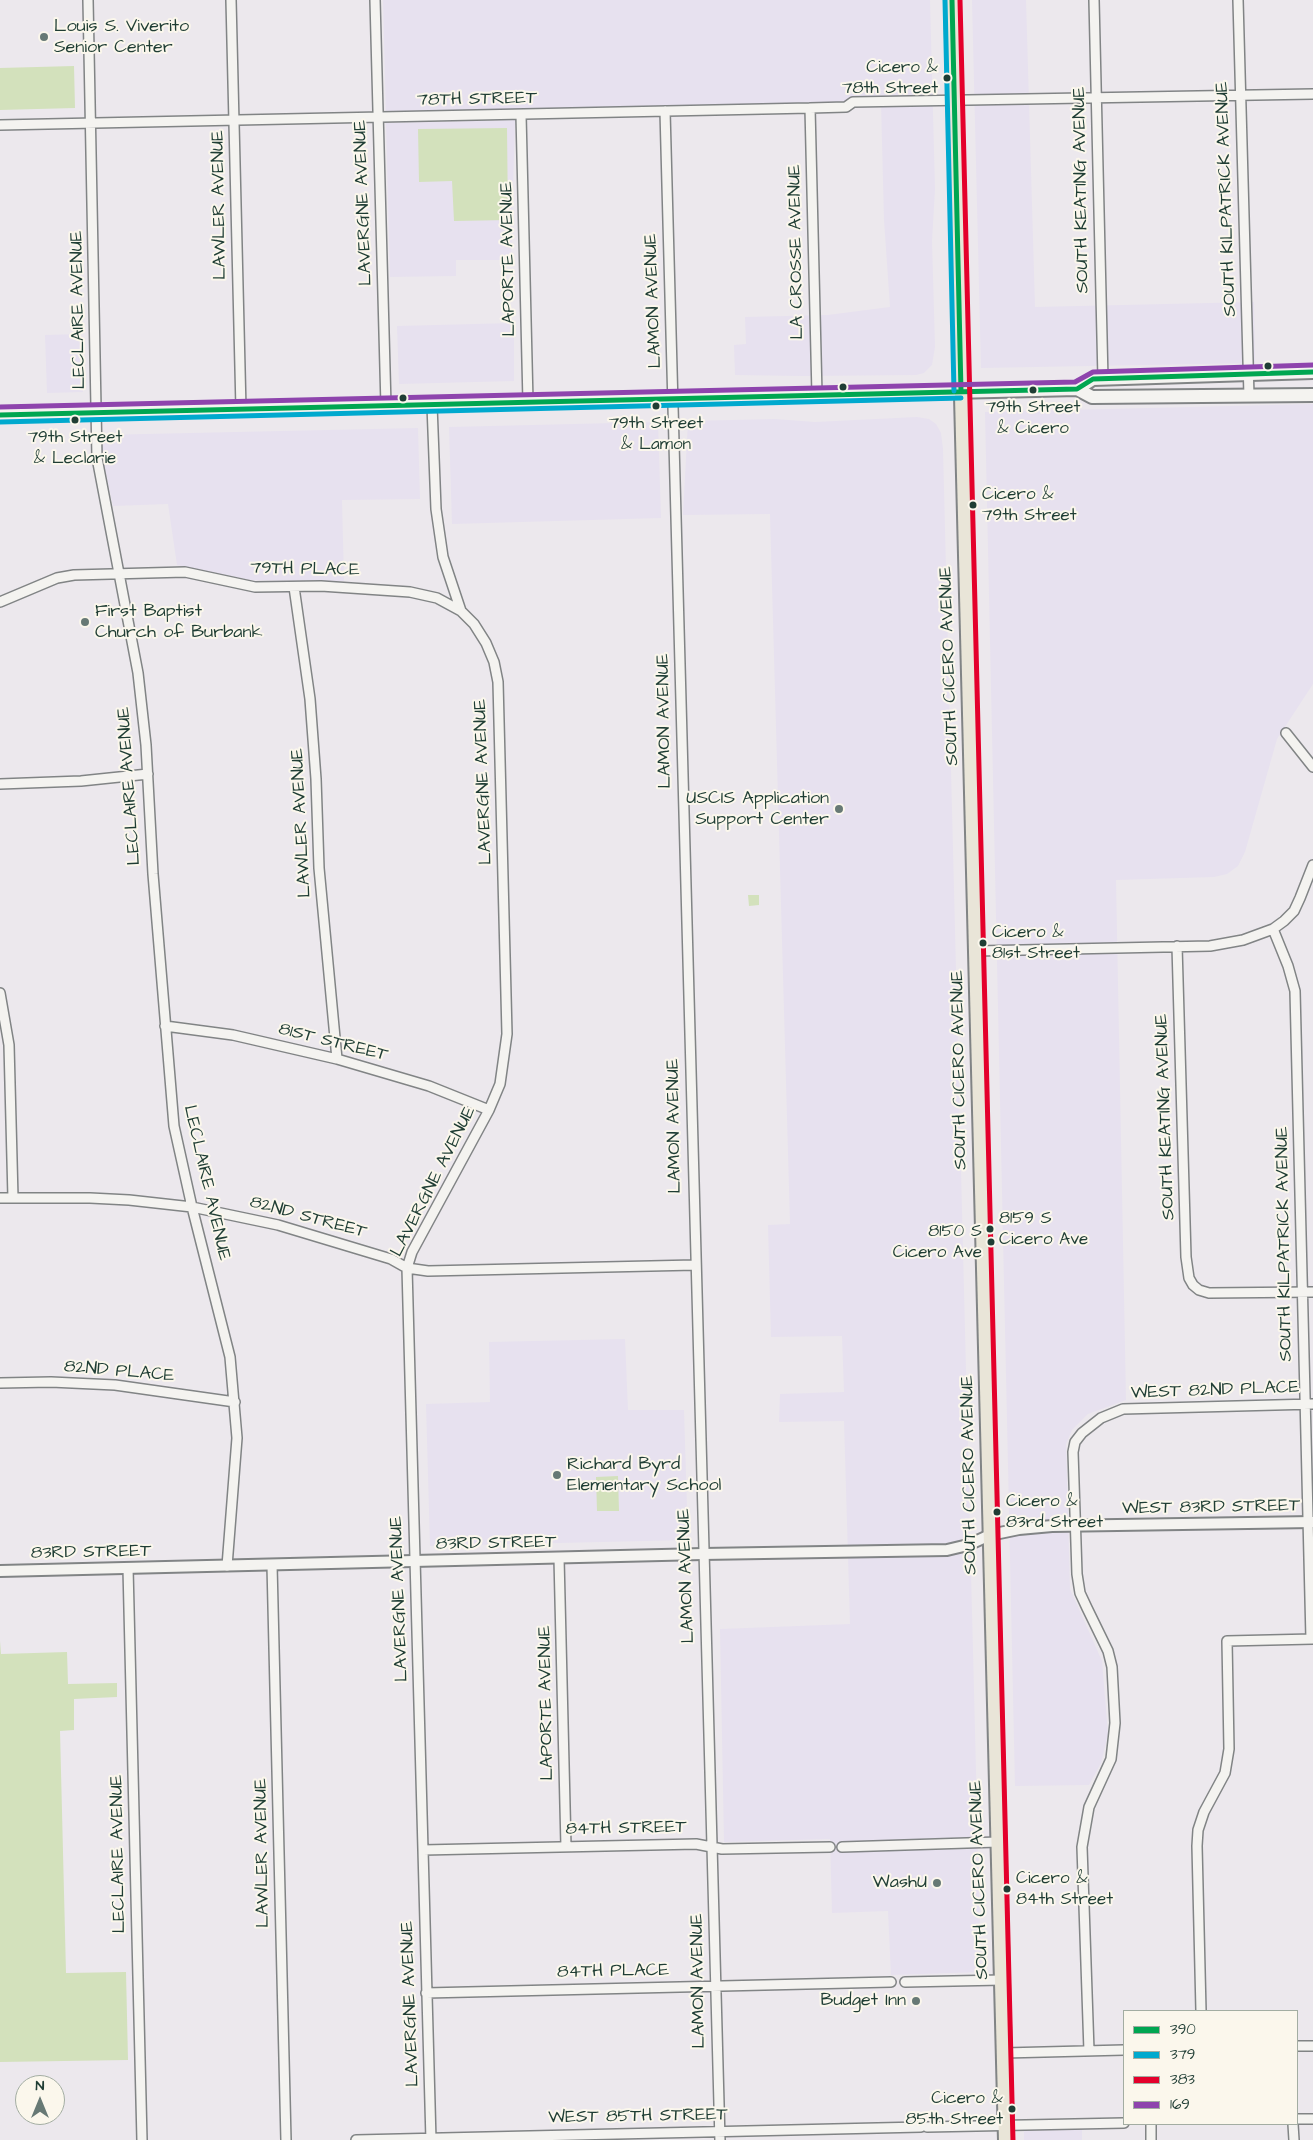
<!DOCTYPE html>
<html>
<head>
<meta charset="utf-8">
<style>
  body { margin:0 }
  #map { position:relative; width:1313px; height:2140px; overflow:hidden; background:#ece8ed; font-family:"Architects Daughter",sans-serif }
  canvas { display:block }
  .legend { position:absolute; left:1123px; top:2010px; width:175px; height:115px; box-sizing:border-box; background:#fbf7ec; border:1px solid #a3ada2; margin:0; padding:6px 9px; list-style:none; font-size:15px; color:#1f3d34 }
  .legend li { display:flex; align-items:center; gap:10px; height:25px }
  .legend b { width:25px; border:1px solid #a3ada2 }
  .north { position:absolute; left:15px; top:2075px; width:50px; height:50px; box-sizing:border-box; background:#fbf7ec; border:1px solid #a3ada2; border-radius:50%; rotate:0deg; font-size:14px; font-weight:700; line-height:20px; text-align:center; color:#1f3d34 }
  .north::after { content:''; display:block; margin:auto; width:18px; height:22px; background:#677975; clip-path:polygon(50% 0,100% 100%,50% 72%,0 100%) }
</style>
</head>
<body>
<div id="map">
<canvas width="1313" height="2140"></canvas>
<ul class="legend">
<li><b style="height:6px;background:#00a651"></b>390</li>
<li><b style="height:6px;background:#00a9ce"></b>379</li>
<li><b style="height:6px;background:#e4002b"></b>383</li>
<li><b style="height:6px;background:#8e44ad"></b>169</li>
</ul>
<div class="north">N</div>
</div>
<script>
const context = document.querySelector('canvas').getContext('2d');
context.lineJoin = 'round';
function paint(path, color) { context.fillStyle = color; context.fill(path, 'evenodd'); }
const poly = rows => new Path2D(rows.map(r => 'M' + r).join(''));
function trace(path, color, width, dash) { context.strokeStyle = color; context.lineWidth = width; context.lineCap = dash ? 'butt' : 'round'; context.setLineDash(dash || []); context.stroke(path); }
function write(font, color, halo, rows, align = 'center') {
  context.font = font + ' "Architects Daughter",sans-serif'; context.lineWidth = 4; context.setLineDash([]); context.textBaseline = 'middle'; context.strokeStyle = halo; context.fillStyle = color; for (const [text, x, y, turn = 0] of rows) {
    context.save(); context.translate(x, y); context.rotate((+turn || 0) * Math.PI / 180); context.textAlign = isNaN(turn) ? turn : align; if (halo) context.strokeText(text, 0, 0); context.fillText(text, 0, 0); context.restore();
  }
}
const built = poly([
  [383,0,930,0,935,189,932,241,935,347,932,365,924,373,916,375,802,376,735,375,734,345,746,344,745,317,828,315,890,307,884,220,881,103,674,106,386,116],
  [972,0,1026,0,1035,307,1254,302,1255,363,981,368],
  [515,120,511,260,456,260,456,276,390,277,386,123],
  [514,323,514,381,399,384,397,326],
  [81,334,83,392,47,393,45,335],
  [1313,404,1313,684,1277,739,1245,852,1238,866,1227,874,1214,877,1116,880,1126,1400,1088,1414,1072,1430,1066,1444,1070,1589,1102,1661,1108,1734,1101,1763,1089,1785,1015,1786,985,412],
  [917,417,929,419,936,424,941,433,943,449,981,1972,891,1975,888,1911,832,1913,830,1839,724,1842,720,1629,850,1624,844,1421,779,1422,780,1394,844,1392,842,1336,771,1337,768,1225,790,1224,770,514,683,515,688,421,775,419,815,422],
  [658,422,661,518,452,524,449,427],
  [418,428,420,499,342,500,344,581,251,580,177,565,168,504,113,506,100,445,100,435],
  [625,1339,628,1410,684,1410,688,1540,430,1546,426,1404,490,1402,489,1342],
  [1082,2123,1082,2140,1024,2140,1024,2125]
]);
const green = poly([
  [74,66,75,108,0,110,0,68],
  [507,128,508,220,454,221,452,181,419,182,418,129],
  [748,895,759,895,759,905,749,906],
  [618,1476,619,1511,597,1511,596,1477],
  [0,1641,1,1654,67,1652,68,1684,117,1683,117,1697,74,1699,74,1730,60,1731,66,1973,126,1972,128,2060,0,2062]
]);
const minor = poly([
  [88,0,97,458,138,673,146,745,153,874,174,1126,192,1207,230,1357,237,1438,227,1566],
  [231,0,241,409],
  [375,0,386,406],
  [1094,0,1103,379],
  [1238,0,1249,396],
  [810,108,817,395],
  [665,111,720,2140],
  [521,115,528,402],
  [0,125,810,108,846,107,853,102,1313,94],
  [294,587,310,699,316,779,319,868,337,1059],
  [0,602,57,578,74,575,185,572,255,587,321,586,410,592,437,598,461,611],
  [1286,733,1313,767],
  [0,784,81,781,148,774],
  [1273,929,1288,966,1295,991,1311,1639],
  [1177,946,1186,1257,1189,1278,1193,1285,1199,1290,1209,1293,1313,1292],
  [976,951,1210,946,1243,940,1273,929,1284,921,1294,911,1300,898,1313,865],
  [0,993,9,1045,13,1198],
  [165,1026,233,1035,337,1059,429,1086,489,1110],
  [0,1198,90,1198,129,1200,192,1207,278,1225,391,1259,407,1268,428,1271,695,1265],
  [0,1383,51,1382,115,1385,235,1402],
  [559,1558,566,1847],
  [272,1565,286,2140],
  [128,1568,142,2140],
  [842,1847,998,1842],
  [423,1850,696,1844,722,1849,830,1847],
  [905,1982,1002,1980],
  [426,1993,891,1982],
  [1201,2011,1197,1846,1198,1830,1204,1812,1225,1773,1229,1749,1227,1641,1313,1639],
  [1297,2046,1313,2046],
  [1089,2051,1082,1847,1089,1807,1111,1759,1115,1723,1112,1667,1108,1651,1087,1608,1080,1593,1077,1574,1073,1452,1075,1442,1082,1433,1101,1418,1123,1409,1313,1404],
  [1004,2053,1124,2050],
  [1297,2119,1313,2119],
  [1151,2124,1151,2140],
  [1293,2124,1294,2140],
  [927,2127,1124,2123],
  [356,2140,921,2127],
  [431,2140,407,1268,412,1252,489,1110,500,1084,507,1034,498,682,494,662,486,643,474,624,461,611,443,557,436,509,432,405]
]);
const tertiary = poly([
  [0,1571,703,1554,947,1550,968,1545,990,1535,1019,1529,1052,1526,1313,1522]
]);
const secondary = poly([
  [1077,389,1093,379,1313,372],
  [0,415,1077,389,1092,397,1313,395]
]);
const primary = poly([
  [952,0,1006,2140]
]);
const bus1 = poly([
  [952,0,961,391],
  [0,415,1077,389,1093,379,1313,372]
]);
const bus2 = poly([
  [945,0,954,391],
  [0,422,961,398]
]);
const bus3 = poly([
  [960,0,1013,2140]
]);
const bus4 = poly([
  [0,407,1075,382,1093,372,1313,365]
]);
const markers = [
  [44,37,5,"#677975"],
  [947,78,4.5,"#1f3d34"],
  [1268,366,4.5,"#1f3d34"],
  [843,387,4.5,"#1f3d34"],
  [1033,390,4.5,"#1f3d34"],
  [403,398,4.5,"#1f3d34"],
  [656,406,4.5,"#1f3d34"],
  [75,420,4.5,"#1f3d34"],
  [973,505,4.5,"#1f3d34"],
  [85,622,5,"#677975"],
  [839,809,5,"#677975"],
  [983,943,4.5,"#1f3d34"],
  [990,1229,4.5,"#1f3d34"],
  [991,1242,4.5,"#1f3d34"],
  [557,1475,5,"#677975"],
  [997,1512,4.5,"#1f3d34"],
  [937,1883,5,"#677975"],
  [1007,1889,4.5,"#1f3d34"],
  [916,2001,5,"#677975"],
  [1012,2109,4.5,"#1f3d34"]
];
const busNames = [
  ["Cicero &",938,68,"right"],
  ["78th Street",938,89,"right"],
  ["79th Street",1033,408,"center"],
  ["& Cicero",1033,429,"center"],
  ["79th Street",656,424,"center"],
  ["& Lamon",656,445,"center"],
  ["79th Street",75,438,"center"],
  ["& Leclarie",75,459,"center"],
  ["Cicero &",982,495],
  ["79th Street",982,516],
  ["Cicero &",992,933],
  ["81st Street",992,954],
  ["8159 S",999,1219],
  ["Cicero Ave",999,1240],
  ["8150 S",982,1232,"right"],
  ["Cicero Ave",982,1253,"right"],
  ["Cicero &",1006,1502],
  ["83rd Street",1006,1523],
  ["Cicero &",1016,1879],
  ["84th Street",1016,1900],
  ["Cicero &",1003,2099,"right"],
  ["85th Street",1003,2120,"right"]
];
const poiNames = [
  ["Louis S. Viverito",54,27],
  ["Senior Center",54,48],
  ["First Baptist",95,612],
  ["Church of Burbank",95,633],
  ["USCIS Application",829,799,"right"],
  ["Support Center",829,820,"right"],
  ["Richard Byrd",567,1465],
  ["Elementary School",567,1486],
  ["WashU",927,1883,"right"],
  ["Budget Inn",906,2001,"right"]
];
const streetNames = [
  ["78TH STREET",477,100,-1],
  ["SOUTH KEATING AVENUE",1082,190,-91],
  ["SOUTH KILPATRICK AVENUE",1227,199,-92],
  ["LAVERGNE AVENUE",364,203,-92],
  ["LAWLER AVENUE",220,205,-91],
  ["LA CROSSE AVENUE",797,252,-91],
  ["LAPORTE AVENUE",509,259,-91],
  ["LAMON AVENUE",654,301,-92],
  ["LECLAIRE AVENUE",79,310,-91],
  ["79TH PLACE",305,570,1],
  ["SOUTH CICERO AVENUE",950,666,-92],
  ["LAMON AVENUE",665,721,-91],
  ["LAVERGNE AVENUE",484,782,-92],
  ["LECLAIRE AVENUE",130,786,-94],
  ["LAWLER AVENUE",302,823,-93],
  ["81ST STREET",333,1043,14],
  ["SOUTH CICERO AVENUE",960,1070,-91],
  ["SOUTH KEATING AVENUE",1166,1117,-92],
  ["LAMON AVENUE",675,1126,-91],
  ["LAVERGNE AVENUE",434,1182,-63],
  ["LECLAIRE AVENUE",206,1183,77],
  ["82ND STREET",308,1218,15],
  ["SOUTH KILPATRICK AVENUE",1285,1244,-91],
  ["82ND PLACE",119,1372,5],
  ["WEST 82ND PLACE",1215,1391,-2],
  ["SOUTH CICERO AVENUE",970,1475,-91],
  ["WEST 83RD STREET",1211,1508,-1],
  ["83RD STREET",496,1544,-1],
  ["83RD STREET",91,1553,-1],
  ["LAMON AVENUE",687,1576,-92],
  ["LAVERGNE AVENUE",400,1599,-92],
  ["LAPORTE AVENUE",547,1703,-91],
  ["84TH STREET",626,1829,-1],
  ["LAWLER AVENUE",263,1853,-91],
  ["LECLAIRE AVENUE",119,1854,-91],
  ["SOUTH CICERO AVENUE",980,1880,-92],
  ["84TH PLACE",613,1972,-1],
  ["LAMON AVENUE",699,1981,-91],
  ["LAVERGNE AVENUE",411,2004,-92],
  ["WEST 85TH STREET",638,2117,-1]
];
paint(built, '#e7e1ef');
paint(green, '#d3e1bc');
trace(minor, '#818485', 12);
trace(tertiary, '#818485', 14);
trace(secondary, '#818485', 16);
trace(primary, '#818485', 18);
trace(minor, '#f4f3f0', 9);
trace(tertiary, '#f4f3f0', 10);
trace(secondary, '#f4f3f0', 12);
trace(primary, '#e9e5d8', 14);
trace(bus1, '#00a651', 5);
trace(bus2, '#00a9ce', 5);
trace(bus3, '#e4002b', 5);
trace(bus4, '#8e44ad', 5);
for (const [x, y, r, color] of markers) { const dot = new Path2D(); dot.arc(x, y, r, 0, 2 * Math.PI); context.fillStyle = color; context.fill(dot); trace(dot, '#fbf7ec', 2); }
write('17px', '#1f3d34', '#fbf7ec', busNames, 'left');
write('18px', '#1f3d34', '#fbf7ec', poiNames, 'left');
write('18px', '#1f3d34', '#fbf7ec', streetNames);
</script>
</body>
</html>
